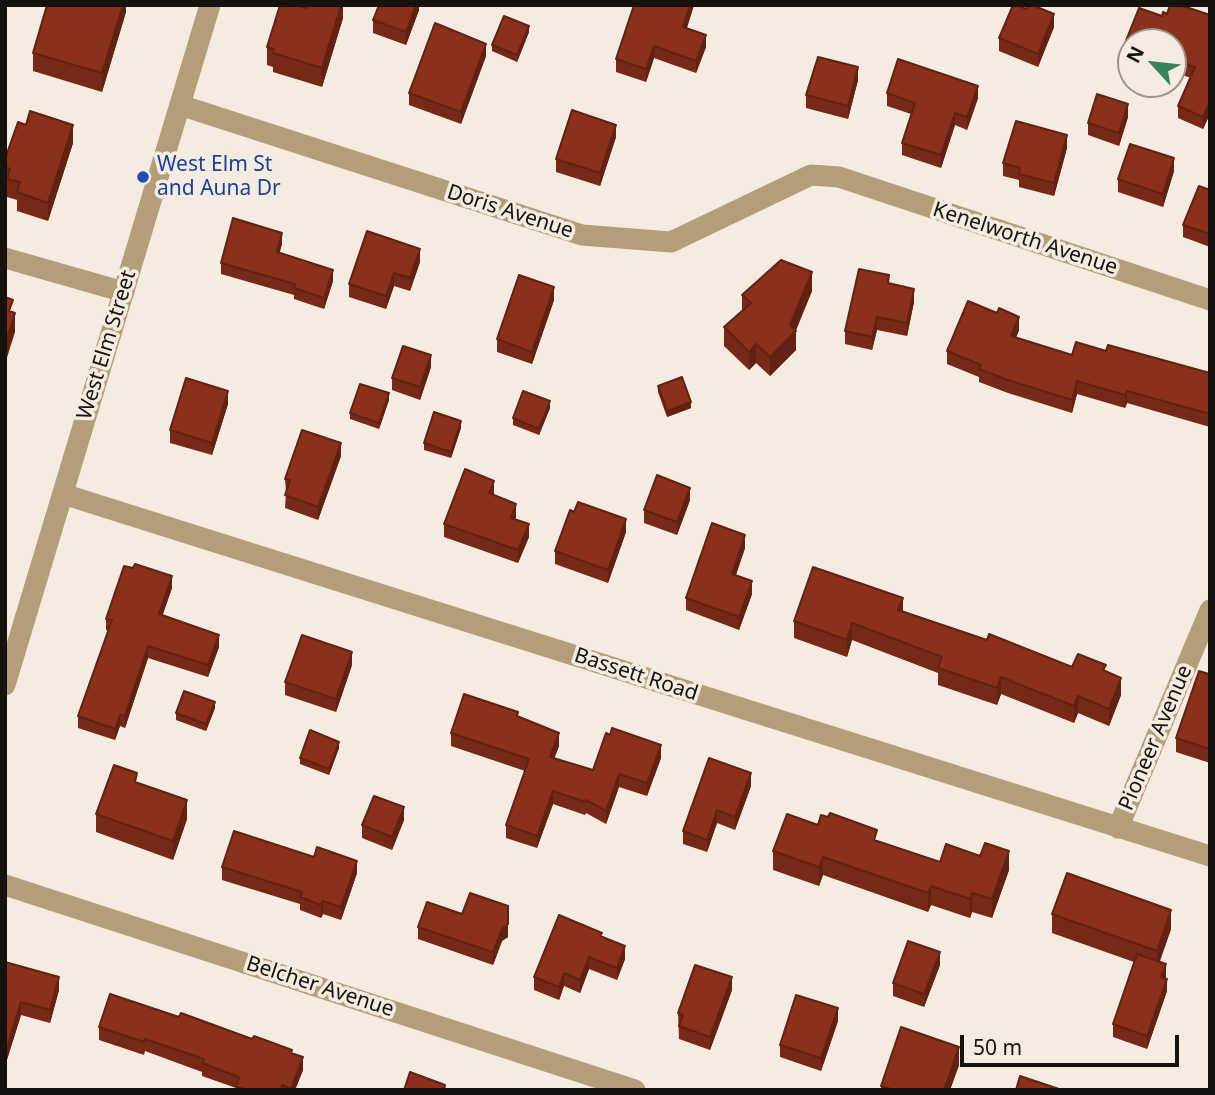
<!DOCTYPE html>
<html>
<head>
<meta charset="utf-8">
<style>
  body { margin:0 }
  #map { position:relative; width:1215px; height:1095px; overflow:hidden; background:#f6ebe0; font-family:"Noto Sans",sans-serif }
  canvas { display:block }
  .frame { position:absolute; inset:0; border:7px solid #16130f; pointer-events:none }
  .north { position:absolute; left:1117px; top:28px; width:70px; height:70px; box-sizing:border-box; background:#f6ebe0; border:2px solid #9c958c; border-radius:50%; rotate:297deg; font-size:19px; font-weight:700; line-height:28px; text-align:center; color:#16130f }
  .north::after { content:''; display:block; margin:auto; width:24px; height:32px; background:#348557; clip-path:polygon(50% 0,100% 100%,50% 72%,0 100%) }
  .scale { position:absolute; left:960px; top:1035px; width:219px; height:32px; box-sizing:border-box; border:4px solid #16130f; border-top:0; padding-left:9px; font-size:21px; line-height:24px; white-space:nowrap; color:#16130f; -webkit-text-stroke:5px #f6ebe0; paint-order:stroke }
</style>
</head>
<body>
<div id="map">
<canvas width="1215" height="1095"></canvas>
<div class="frame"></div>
<div class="north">N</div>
<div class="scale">50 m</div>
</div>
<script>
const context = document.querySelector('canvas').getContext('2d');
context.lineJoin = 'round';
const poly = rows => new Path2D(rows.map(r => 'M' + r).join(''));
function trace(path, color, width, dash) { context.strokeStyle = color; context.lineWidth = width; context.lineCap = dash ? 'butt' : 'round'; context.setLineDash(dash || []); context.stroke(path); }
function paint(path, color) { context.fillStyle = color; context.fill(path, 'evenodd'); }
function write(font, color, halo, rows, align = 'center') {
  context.font = font + ' "Noto Sans",sans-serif'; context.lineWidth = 7; context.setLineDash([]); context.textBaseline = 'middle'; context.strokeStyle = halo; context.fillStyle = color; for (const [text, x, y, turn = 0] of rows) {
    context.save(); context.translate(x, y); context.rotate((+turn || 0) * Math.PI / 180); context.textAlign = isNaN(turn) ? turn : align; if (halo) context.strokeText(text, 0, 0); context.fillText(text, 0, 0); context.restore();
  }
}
const minor = poly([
  [180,105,582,235,671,242,811,175,839,177,1210,300],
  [5,258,124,292],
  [63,494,1210,856],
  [1118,828,1210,610],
  [5,885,635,1090]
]);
const tertiary = poly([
  [5,685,210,5]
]);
const wall = poly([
  [126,5,126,12,102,92,33,71,33,53],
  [343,5,343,18,322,87,273,72,273,67,267,65,267,47,307,8],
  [419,5,419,10,406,45,373,33,373,20],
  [634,5,694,5,687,28,706,47,696,73,654,58,646,82,616,72,616,59],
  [1026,9,1054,27,1038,67,999,51,999,38],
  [1167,14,1210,15,1210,114,1203,129,1178,118,1178,106,1191,78,1173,72,1173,42,1131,42,1131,57,1125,55,1125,43,1162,16],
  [529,32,517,62,492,51,492,45],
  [486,56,461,124,409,105,409,93],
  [858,80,848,119,806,108,806,95],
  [887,93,978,98,967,130,955,125,941,168,902,155,902,143,911,114,887,106],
  [1128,117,1119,146,1088,135,1088,123],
  [616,137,600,186,556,172,556,159],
  [73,143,48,221,17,211,17,200,7,197,7,186,5,186,5,159],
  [1067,148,1054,196,1019,187,1019,180,1003,176,1003,163],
  [1174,171,1163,207,1118,192,1118,179],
  [1210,190,1210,247,1183,237,1183,225],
  [282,244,279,253,333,281,324,309,294,299,294,295,221,274,221,263],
  [420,262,410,291,394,286,386,309,349,297,349,284],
  [889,283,914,302,907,336,877,330,872,350,845,344,845,331],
  [812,291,795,331,796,350,770,376,756,363,749,370,724,346,724,327,742,311,742,295],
  [554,300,532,364,497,352,497,339],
  [1019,330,1016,338,1072,355,1106,351,1210,373,1210,427,1127,403,1125,408,1077,394,1072,413,1008,393,979,382,979,377,947,364,947,351],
  [431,367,420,400,392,390,392,378],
  [658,386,691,408,667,417,658,392],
  [389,400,379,429,350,419,350,413],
  [228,404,212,455,170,443,170,430],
  [550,408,539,435,513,425,513,418],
  [461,428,451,458,424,450,424,443],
  [341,456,318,520,285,508,286,492,285,479],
  [494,494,493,495,516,517,515,519,529,537,518,563,444,537,444,524],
  [690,500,677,535,644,523,644,510],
  [626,532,608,583,555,564,555,551],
  [745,548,736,575,752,594,739,630,686,610,686,598],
  [172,588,162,615,219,647,208,677,148,658,125,728,120,726,115,740,78,728,78,716,108,631,106,630,106,619],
  [903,611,987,640,1072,667,1106,671,1121,695,1109,726,1078,713,1074,723,1001,694,997,705,938,685,938,673,852,640,847,657,794,638,794,621],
  [352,665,336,712,285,695,285,682],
  [1210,672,1210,763,1176,752,1176,738],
  [215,708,206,731,176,720,176,713],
  [518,717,559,746,554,758,593,770,661,758,647,796,619,787,606,824,586,813,585,815,553,804,537,848,506,838,506,825,525,771,451,746,451,733],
  [339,748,329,775,300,764,300,758],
  [751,786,735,830,717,823,707,852,683,844,683,831],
  [96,814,187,819,173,860,96,832],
  [404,820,392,850,362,838,362,825],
  [818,825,877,841,940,862,1009,870,992,918,972,912,970,918,931,905,928,912,823,875,819,886,773,870,773,851],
  [222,867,357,873,341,920,323,914,321,918,300,910,300,904,222,880],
  [1052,914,1171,929,1159,962,1166,977,1167,991,1147,1049,1113,1037,1113,1024,1134,962,1052,933],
  [418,927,508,937,502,941,493,965,418,939],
  [602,937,625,959,617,980,589,969,580,993,564,986,559,1000,534,990,534,977],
  [5,962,59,990,50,1023,21,1015,5,1066],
  [940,965,924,1007,893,996,893,983],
  [732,990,710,1050,679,1039,678,1013],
  [179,1017,292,1053,303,1070,295,1090,236,1090,236,1088,202,1076,202,1072,145,1051,144,1055,99,1040,99,1027],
  [838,1021,821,1071,780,1057,780,1045],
  [959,1065,950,1090,881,1090,881,1086]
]);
const shadedWall = poly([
  [123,5,126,5,126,12,102,92,102,73],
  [341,5,343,5,343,18,322,87,322,68],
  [416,5,419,5,419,10,406,45,406,32],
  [690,5,694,5,683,39,683,27],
  [1054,14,1054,27,1038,67,1038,54],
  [529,26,529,32,517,62,517,55],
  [706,35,706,47,696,73,696,61],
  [486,44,486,56,461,124,461,112],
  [654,46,654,58,646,82,646,69],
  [858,67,858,80,848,119,848,106],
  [978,86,978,98,967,130,967,117],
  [1210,102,1210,114,1203,129,1203,117],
  [1128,104,1128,117,1119,146,1119,133],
  [955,113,955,125,941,168,941,155],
  [73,125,73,143,48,221,48,203],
  [616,125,616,137,600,186,600,173],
  [1067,135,1067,148,1054,196,1054,183],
  [1174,158,1174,171,1163,207,1163,194],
  [282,233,282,244,277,263,277,252],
  [420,249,420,262,410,291,410,278],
  [333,270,333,281,324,309,324,298],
  [812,272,812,291,795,333,796,331,796,350,770,376,770,357,790,325],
  [394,273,394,286,386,309,386,296],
  [554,287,554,300,532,364,532,352],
  [914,289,914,302,907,336,907,323],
  [15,313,15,332,5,364,5,346],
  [877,317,877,330,872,350,872,337],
  [1019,317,1019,330,1011,349,1011,336],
  [756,344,756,363,749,370,749,352],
  [431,355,431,367,420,400,420,387],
  [1077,381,1077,394,1072,413,1072,400],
  [228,391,228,404,212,455,212,443],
  [1127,391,1127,403,1125,408,1125,395],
  [389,393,389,400,379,429,379,423],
  [550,401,550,408,539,435,539,429],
  [691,402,691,408,667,417,667,411],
  [461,421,461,428,451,458,451,452],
  [341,443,341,456,318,520,318,507],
  [494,481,494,494,489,506,489,493],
  [690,488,690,500,677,535,677,522],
  [516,504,516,517,511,530,511,518],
  [626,519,626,532,608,583,608,570],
  [529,524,529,537,518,563,518,550],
  [745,535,745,548,732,586,732,574],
  [172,576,172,588,159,626,159,614],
  [752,581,752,594,739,630,739,617],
  [903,598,903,616,898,610],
  [852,623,852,640,847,657,847,640],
  [219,635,219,647,208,677,208,665],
  [148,646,148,658,125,728,125,716],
  [352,652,352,665,336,712,336,699],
  [1001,677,1001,694,997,705,997,688],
  [1121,678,1121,695,1109,726,1109,709],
  [1078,696,1078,713,1074,723,1074,706],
  [215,702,215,708,206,731,206,724],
  [120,715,120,726,115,740,115,729],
  [559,733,559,746,550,770,550,757],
  [339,742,339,748,329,775,329,769],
  [661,745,661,758,647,796,647,783],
  [751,773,751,786,735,830,735,817],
  [619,774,619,787,606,824,606,811],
  [553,791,553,804,537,848,537,836],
  [187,800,187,819,173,860,173,841],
  [404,807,404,820,392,850,392,837],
  [717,810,717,823,707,852,707,840],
  [1009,851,1009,870,992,918,992,899],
  [823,857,823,875,819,886,819,867],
  [357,861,357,873,341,920,341,907],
  [931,886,931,905,928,912,928,893],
  [972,893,972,912,970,918,970,899],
  [323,901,323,914,321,918,321,905],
  [1171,910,1171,929,1157,970,1157,951],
  [508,924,508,937,502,941,493,965,493,952,502,929],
  [625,946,625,959,617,980,617,968],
  [940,952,940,965,924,1007,924,994],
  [589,957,589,969,580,993,580,980],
  [1166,964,1166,977,1161,990,1161,977],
  [564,973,564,986,559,1000,559,987],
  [59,977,59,990,50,1023,50,1010],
  [732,977,732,990,710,1050,710,1037],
  [1167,979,1167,991,1147,1049,1147,1036],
  [21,1002,21,1015,5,1066,5,1053],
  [838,1008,838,1021,821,1071,821,1058],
  [959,1047,959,1065,950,1090,944,1090],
  [303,1057,303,1070,295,1090,291,1090]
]);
const building = poly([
  [47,5,123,5,102,73,33,53,47,5],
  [280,5,296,5,307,8,308,5,341,5,322,68,273,53,274,49,267,47,280,5],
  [379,5,416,5,406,32,373,20,379,5],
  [634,5,690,5,683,27,706,35,696,61,654,46,646,69,616,59,634,5],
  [1013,5,1017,5,1026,9,1028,5,1032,5,1054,14,1038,54,999,38,1013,5],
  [1170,5,1180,5,1210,15,1210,102,1203,117,1178,106,1195,67,1173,60,1173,42,1131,42,1131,45,1125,43,1139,8,1162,16,1163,12,1167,14,1170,5],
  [504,16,529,26,517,55,492,45,504,16],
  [435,23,486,44,461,112,409,93,435,23],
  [818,57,858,67,848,106,806,95,818,57],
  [898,59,978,86,967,117,955,113,941,155,902,143,915,103,887,93,898,59],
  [1097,94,1128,104,1119,133,1088,123,1097,94],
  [572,110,616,125,600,173,556,159,572,110],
  [30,111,73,125,48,203,17,192,20,182,7,179,10,169,5,167,5,159,18,122,26,125,30,111],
  [1016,121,1067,135,1054,183,1019,174,1020,168,1003,163,1016,121],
  [1130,144,1174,158,1163,194,1118,179,1130,144],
  [1199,186,1210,190,1210,234,1183,225,1199,186],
  [233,218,282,233,277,252,333,270,324,298,294,288,295,284,221,263,233,218],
  [367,231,420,249,410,278,394,273,386,296,349,284,367,231],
  [781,260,812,272,790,325,796,331,770,357,756,344,749,352,724,327,751,303,742,295,781,260],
  [859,269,889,275,888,283,914,289,907,323,877,317,872,337,845,331,859,269],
  [519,275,554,287,532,352,497,339,519,275],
  [5,297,13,300,9,311,15,313,5,346,5,297],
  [968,301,997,313,999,308,1019,317,1011,336,1072,355,1076,342,1106,351,1108,345,1210,373,1210,414,1127,391,1125,395,1077,381,1072,400,1008,380,979,369,981,365,947,351,968,301],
  [403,346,431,355,420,387,392,378,403,346],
  [682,377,691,402,667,411,658,386,682,377],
  [186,378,228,391,212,443,170,430,186,378],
  [360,384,389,393,379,423,350,413,360,384],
  [523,391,550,401,539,429,513,418,523,391],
  [434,412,461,421,451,452,424,443,434,412],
  [302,430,341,443,318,507,285,495,290,480,285,479,302,430],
  [465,469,494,481,489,493,516,504,511,518,529,524,518,550,444,524,465,469],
  [657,475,690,488,677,522,644,510,657,475],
  [578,502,626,519,608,570,555,551,570,510,574,512,578,502],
  [712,523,745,535,732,574,752,581,739,617,686,598,712,523],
  [135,564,172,576,159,614,219,635,208,665,148,646,125,716,120,715,115,729,78,716,112,620,106,619,124,566,133,568,135,564],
  [813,567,903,598,898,610,987,640,989,634,1072,667,1078,654,1106,665,1103,670,1121,678,1109,709,1078,696,1074,706,1001,677,997,688,938,668,942,657,852,623,847,640,794,621,813,567],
  [302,635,352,652,336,699,285,682,302,635],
  [1199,671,1209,674,1210,672,1210,749,1176,738,1199,671],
  [184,691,215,702,206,724,176,713,184,691],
  [464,694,518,712,517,716,559,733,550,757,593,770,606,733,610,735,612,728,661,745,647,783,619,774,606,811,586,800,585,802,553,791,537,836,506,825,529,759,451,733,464,694],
  [310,730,339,742,329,769,300,758,310,730],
  [709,758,751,773,735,817,717,810,707,840,683,831,709,758],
  [114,765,137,773,135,782,187,800,173,841,96,814,114,765],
  [374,796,404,807,392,837,362,825,374,796],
  [830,813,877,830,874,840,940,862,946,844,980,856,985,843,1009,851,992,899,972,893,970,899,931,886,928,893,823,857,819,867,773,851,787,814,818,825,821,815,828,817,830,813],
  [234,831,314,857,317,847,357,861,341,907,323,901,321,905,300,897,302,892,222,867,234,831],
  [1067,873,1171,910,1157,951,1052,914,1067,873],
  [470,893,508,906,508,924,502,929,493,952,418,927,427,902,462,914,470,893],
  [559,915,602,933,600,936,625,946,617,968,589,957,580,980,564,973,559,987,534,977,559,915],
  [908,941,940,952,924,994,893,983,908,941],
  [1137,954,1166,964,1161,977,1167,979,1147,1036,1113,1024,1137,954],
  [5,962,59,977,50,1010,21,1002,5,1053,5,962],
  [695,965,732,977,710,1037,679,1026,683,1015,678,1013,695,965],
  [110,994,179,1017,181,1013,252,1039,254,1036,292,1050,291,1053,303,1057,291,1089,282,1085,281,1090,246,1090,236,1086,239,1077,202,1063,204,1059,145,1039,144,1042,99,1027,110,994],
  [796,995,838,1008,821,1058,780,1045,796,995],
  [901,1027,959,1047,944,1090,894,1090,881,1086,901,1027],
  [410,1072,445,1085,444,1090,404,1090,410,1072],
  [1020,1076,1062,1090,1016,1090,1020,1076]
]);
const markers = [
  [143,177,7,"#1a4fb4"]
];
const transitNames = [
  ["West Elm St",157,165],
  ["and Auna Dr",157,189]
];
const streetNames = [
  ["Doris Avenue",510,212,18],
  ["Kenelworth Avenue",1025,239,18],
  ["West Elm Street",107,345,-73],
  ["Bassett Road",636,675,18],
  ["Pioneer Avenue",1156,738,-67],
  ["Belcher Avenue",320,987,18]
];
trace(minor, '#b49e79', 21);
trace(tertiary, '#b49e79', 21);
paint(wall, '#772917');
paint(shadedWall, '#612213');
paint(building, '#8a301b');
trace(building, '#612213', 2);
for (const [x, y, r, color] of markers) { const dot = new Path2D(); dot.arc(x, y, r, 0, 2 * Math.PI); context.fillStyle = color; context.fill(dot); trace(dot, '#f6ebe0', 2.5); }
write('21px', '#164399', '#f6ebe0', transitNames, 'left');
write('21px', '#16130f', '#f6ebe0', streetNames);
</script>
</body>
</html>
